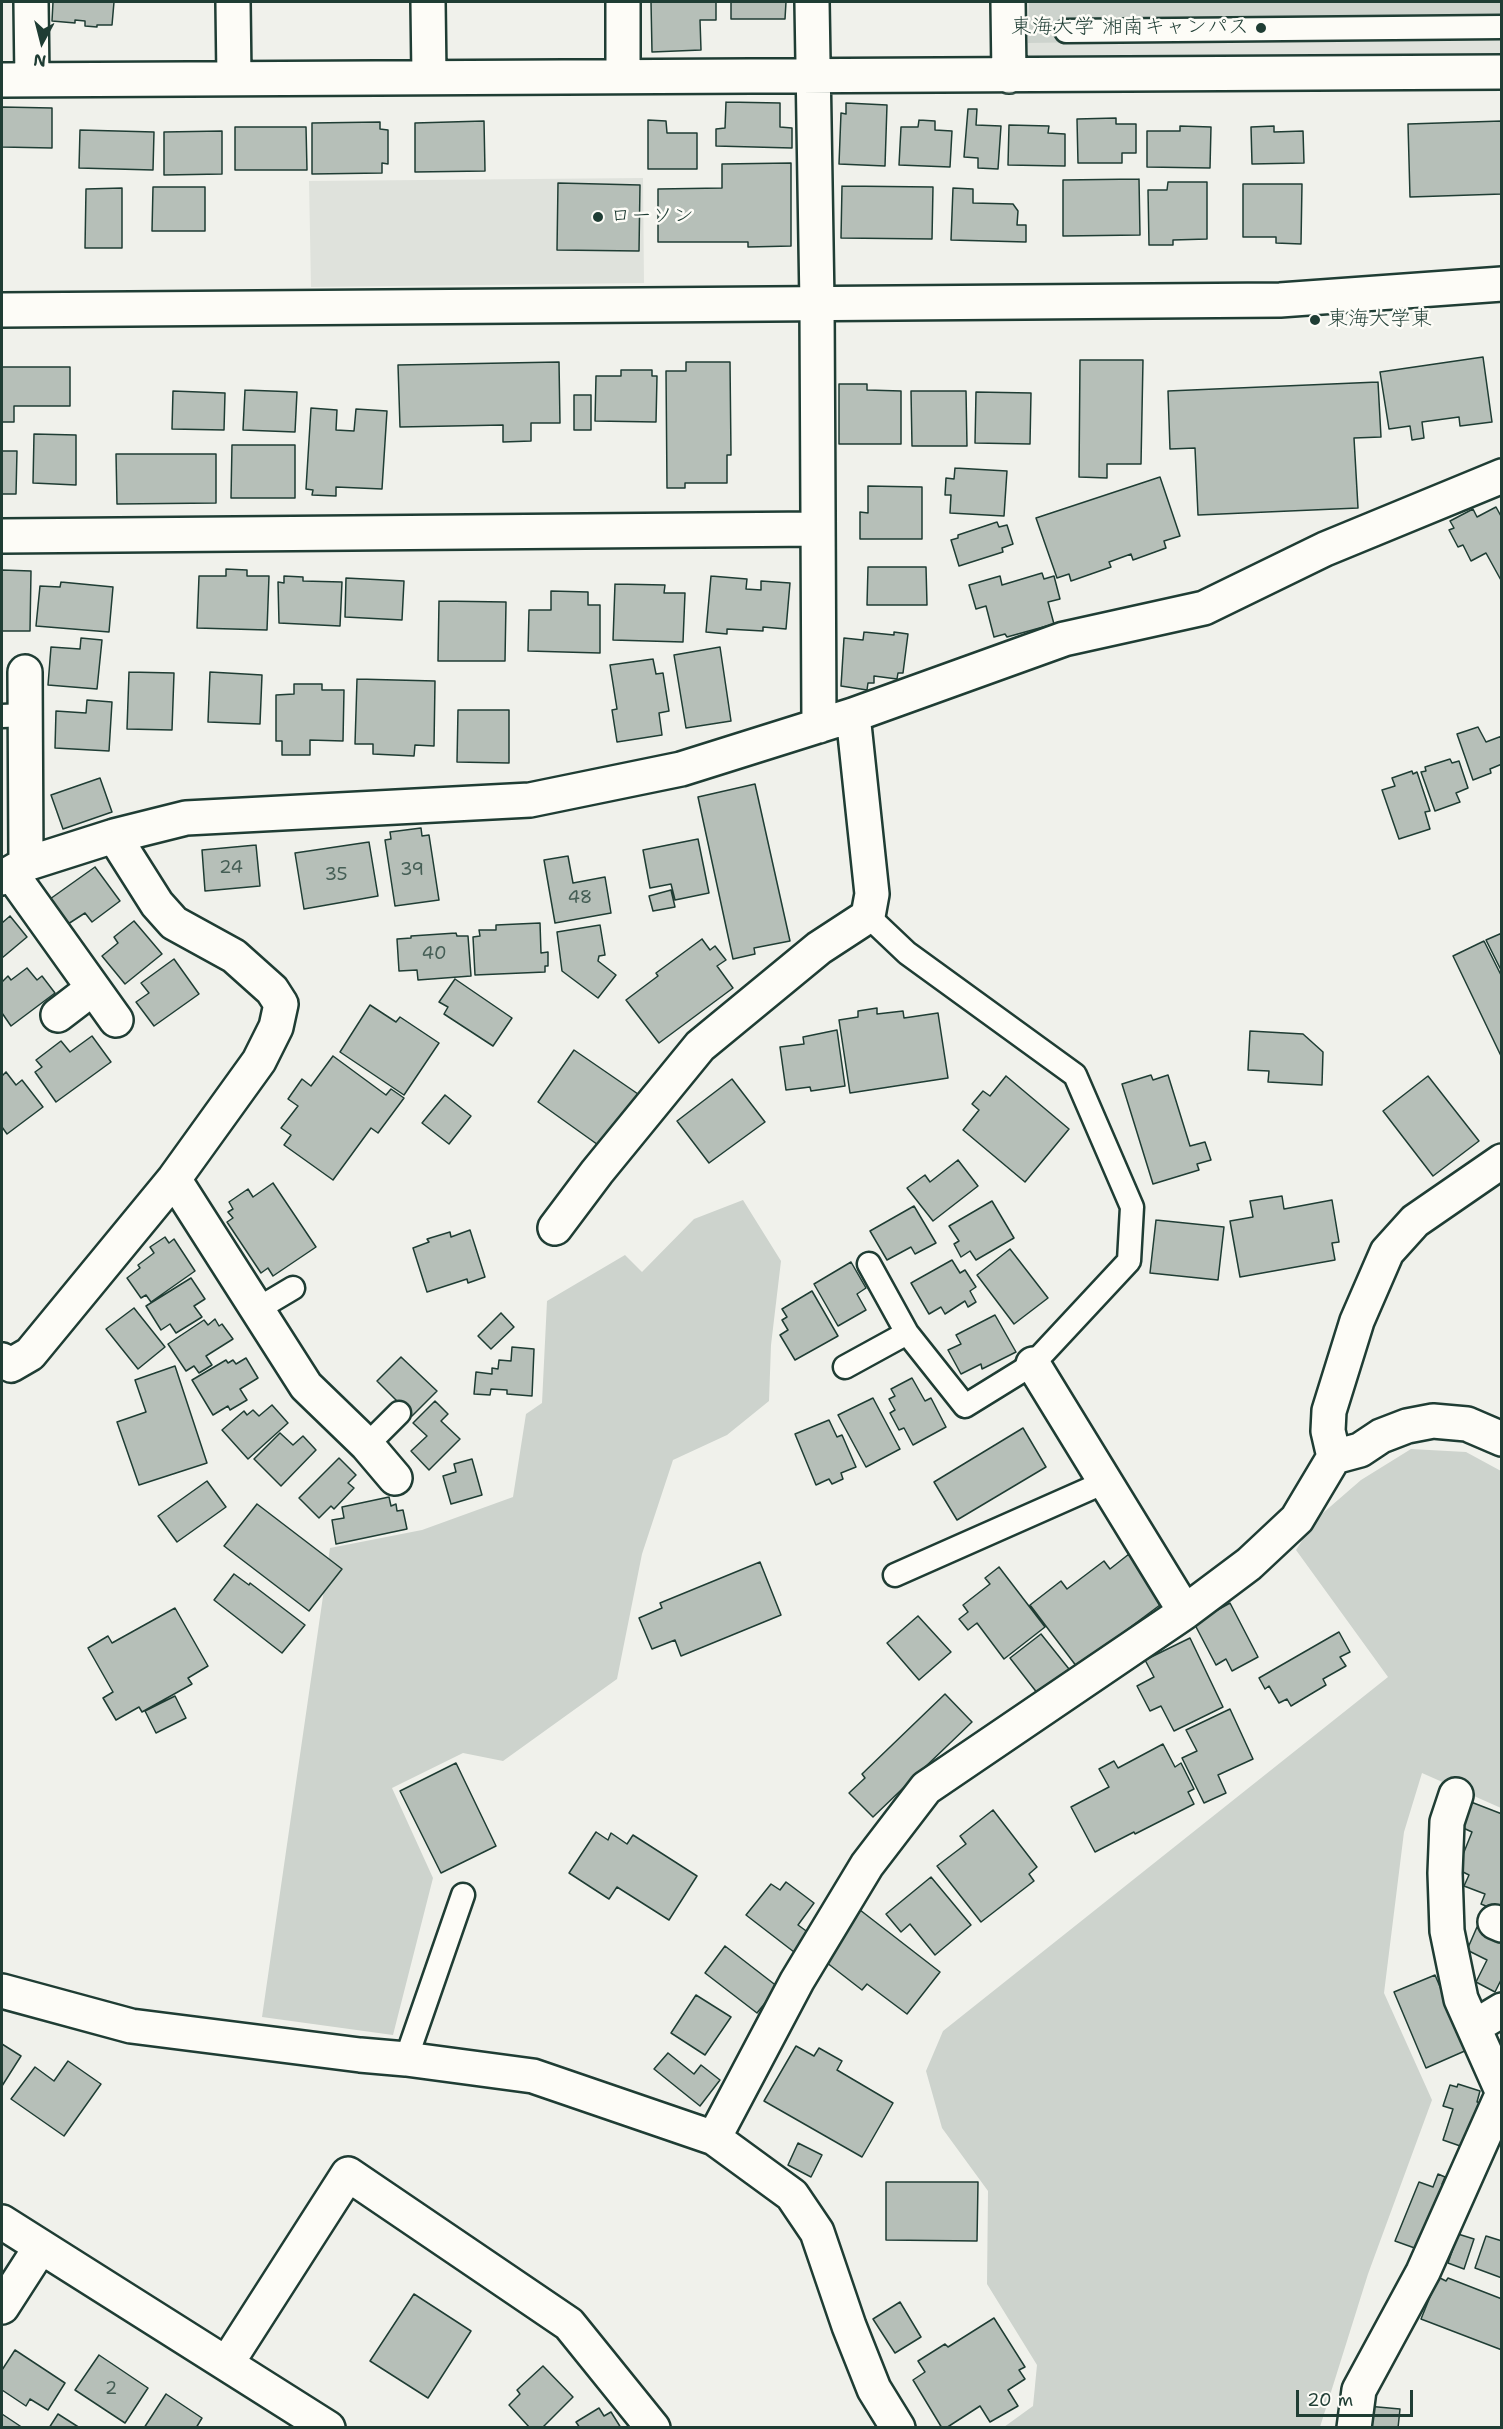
<!DOCTYPE html>
<html>
<head>
<meta charset="utf-8">
<style>
  body { margin:0 }
  #map { position:relative; width:1503px; height:2429px; overflow:hidden; background:#f0f1eb; font-family:"Shantell Sans",sans-serif }
  canvas { display:block }
  .frame { position:absolute; inset:0; border:3px solid #1f3d34; pointer-events:none }
  .north { position:absolute; left:12px; top:12px; width:60px; height:60px; -webkit-text-stroke:4px #fdfcf7; paint-order:stroke; rotate:187deg; font-size:16px; font-weight:700; line-height:24px; text-align:center; color:#1f3d34 }
  .north::after { content:''; display:block; margin:auto; width:21px; height:27px; background:#1f3d34; clip-path:polygon(50% 0,100% 100%,50% 72%,0 100%) }
  .scale { position:absolute; left:1296px; top:2390px; width:117px; height:27px; box-sizing:border-box; border:3px solid #1f3d34; border-top:0; padding-left:8px; font-size:18px; line-height:21px; white-space:nowrap; color:#1f3d34; -webkit-text-stroke:4px #fdfcf7; paint-order:stroke }
</style>
</head>
<body>
<div id="map">
<canvas width="1503" height="2429"></canvas>
<div class="frame"></div>
<div class="north">N</div>
<div class="scale">20 m</div>
</div>
<script>
const context = document.querySelector('canvas').getContext('2d');
context.lineJoin = 'round';
function paint(path, color) { context.fillStyle = color; context.fill(path, 'evenodd'); }
const poly = rows => new Path2D(rows.map(r => 'M' + r).join(''));
function trace(path, color, width, dash) { context.strokeStyle = color; context.lineWidth = width; context.lineCap = dash ? 'butt' : 'round'; context.setLineDash(dash || []); context.stroke(path); }
function write(font, color, halo, rows, align = 'center') {
  context.font = font + ' "Shantell Sans","Klee One",sans-serif'; context.lineWidth = 5; context.setLineDash([]); context.textBaseline = 'middle'; context.strokeStyle = halo; context.fillStyle = color; for (const [text, x, y, turn = 0] of rows) {
    context.save(); context.translate(x, y); context.rotate((+turn || 0) * Math.PI / 180); context.textAlign = isNaN(turn) ? turn : align; if (halo) context.strokeText(text, 0, 0); context.fillText(text, 0, 0); context.restore();
  }
}
const built = poly([
  [1022,2,1501,2,1501,54,1021,58],
  [643,178,644,283,311,287,309,181]
]);
const green = poly([
  [1029,2,1501,2,1501,18,1157,18,1157,41,1028,43],
  [743,1200,781,1261,771,1345,769,1401,727,1435,673,1460,642,1554,617,1679,503,1761,463,1753,392,1788,433,1878,393,2035,262,2017,330,1548,422,1530,513,1497,526,1414,542,1403,547,1301,625,1255,642,1272,694,1219],
  [1411,1449,1466,1452,1501,1471,1501,1808,1422,1773,1404,1832,1384,1993,1432,2100,1368,2274,1320,2427,1004,2427,1033,2406,1037,2365,987,2284,988,2191,942,2128,926,2071,943,2031,1388,1677,1296,1550,1316,1519,1361,1480]
]);
const building = poly([
  [53,2,114,2,112,25,97,25,97,27,85,26,85,21,75,20,75,23,52,21,53,2],
  [651,2,716,2,716,20,700,20,701,50,652,52,651,2],
  [731,2,786,2,785,19,731,19,731,2],
  [726,102,780,103,780,127,792,128,792,148,716,146,716,129,725,128,726,102],
  [846,103,887,105,885,166,839,164,841,113,846,114,846,103],
  [2,107,52,108,52,148,2,147,2,107],
  [968,109,977,109,976,125,1001,126,998,169,978,168,978,158,964,157,968,109],
  [1116,118,1116,124,1136,124,1136,153,1122,153,1122,163,1078,163,1077,119,1116,118],
  [648,120,666,121,667,133,697,133,697,169,648,169,648,120],
  [919,120,935,121,935,130,952,131,950,167,899,165,901,127,918,127,919,120],
  [484,121,485,171,415,172,415,123,484,121],
  [1502,121,1502,194,1410,197,1408,124,1502,121],
  [380,122,380,129,388,130,388,164,382,163,382,173,312,174,312,123,380,122],
  [1009,125,1049,126,1048,133,1065,134,1065,166,1008,165,1009,125],
  [1180,126,1211,127,1210,168,1147,167,1147,131,1180,131,1180,126],
  [1274,126,1274,132,1303,131,1304,163,1252,164,1251,127,1274,126],
  [235,127,306,127,307,170,235,170,235,127],
  [80,130,154,132,153,170,79,168,80,130],
  [222,131,222,174,164,175,164,132,222,131],
  [791,163,791,246,748,247,748,242,658,242,658,189,722,188,722,164,791,163],
  [1139,179,1140,235,1063,236,1063,180,1139,179],
  [1168,182,1207,182,1207,239,1173,240,1173,245,1149,245,1148,190,1167,190,1168,182],
  [558,183,640,185,639,251,557,250,558,183],
  [1243,184,1302,184,1301,244,1276,243,1276,237,1243,237,1243,184],
  [842,186,933,187,932,239,841,238,842,186],
  [153,187,205,187,205,231,152,231,153,187],
  [122,188,122,248,85,248,86,189,122,188],
  [953,188,973,189,973,203,1013,204,1018,211,1017,225,1026,225,1026,242,951,240,953,188],
  [1483,357,1492,422,1460,426,1459,417,1422,422,1424,438,1412,440,1410,426,1389,429,1380,372,1483,357],
  [1080,360,1143,360,1141,464,1107,464,1107,478,1079,477,1080,360],
  [559,362,560,423,531,423,531,441,503,442,503,425,400,427,398,365,559,362],
  [686,362,730,362,731,455,727,455,727,483,685,483,685,488,667,488,666,371,686,371,686,362],
  [2,367,70,367,70,406,14,406,14,422,2,422,2,367],
  [621,370,652,370,652,376,657,376,656,422,595,421,596,376,621,376,621,370],
  [1378,382,1381,437,1354,438,1358,508,1198,515,1195,448,1170,449,1168,391,1378,382],
  [839,384,867,384,867,390,901,391,901,444,839,444,839,384],
  [245,390,297,392,295,432,243,430,245,390],
  [173,391,225,393,224,430,172,429,173,391],
  [911,391,966,391,967,446,912,446,911,391],
  [976,392,1031,393,1030,444,975,443,976,392],
  [574,395,591,395,591,430,574,430,574,395],
  [311,408,337,410,336,430,354,431,356,409,387,411,382,489,336,487,336,496,312,495,313,490,306,489,311,408],
  [34,434,76,435,76,485,33,483,34,434],
  [232,445,295,445,295,498,231,498,232,445],
  [2,451,17,451,16,494,2,494,2,451],
  [116,454,216,454,216,503,117,504,116,454],
  [955,468,1007,471,1004,516,950,513,951,495,945,495,946,478,954,479,955,468],
  [1160,477,1180,536,1164,541,1166,548,1133,560,1131,554,1109,562,1111,567,1071,581,1069,574,1057,578,1036,518,1160,477],
  [868,486,922,487,922,539,860,539,860,512,868,513,868,486],
  [1496,507,1502,518,1502,582,1486,553,1471,561,1463,545,1458,547,1449,530,1454,528,1450,521,1473,509,1477,517,1496,507],
  [997,522,999,527,1007,525,1013,544,1002,548,1003,552,959,566,951,540,958,538,958,535,997,522],
  [868,567,926,567,927,605,867,605,868,567],
  [226,569,247,570,247,576,269,576,267,630,197,628,199,576,226,576,226,569],
  [2,570,31,571,30,631,2,631,2,570],
  [1042,573,1044,579,1054,576,1060,599,1048,602,1054,624,1007,637,1005,634,994,637,986,606,976,609,969,585,1000,576,1002,585,1042,573],
  [284,576,303,577,303,581,342,582,340,626,279,623,278,582,284,583,284,576],
  [711,576,747,579,746,589,761,590,761,581,790,583,786,629,763,627,763,631,727,629,727,634,706,632,711,576],
  [346,578,404,581,402,620,345,617,346,578],
  [61,582,113,587,109,632,36,626,40,586,60,587,61,582],
  [615,584,665,585,664,593,685,593,683,642,613,640,615,584],
  [551,591,588,592,588,605,600,605,600,653,528,651,529,610,551,610,551,591],
  [439,601,506,602,505,661,438,661,439,601],
  [864,632,894,635,894,632,908,634,903,673,898,673,897,679,874,676,874,683,868,683,867,690,841,686,844,638,863,640,864,632],
  [81,638,102,640,97,689,48,685,51,647,80,649,81,638],
  [720,647,731,721,686,728,674,655,720,647],
  [653,659,656,674,663,673,669,711,659,713,662,735,617,742,612,710,617,709,610,665,653,659],
  [129,672,174,673,172,730,127,729,129,672],
  [210,672,262,675,260,724,208,722,210,672],
  [357,679,435,681,434,746,415,745,414,756,373,754,373,744,355,744,357,679],
  [294,684,322,684,322,690,344,690,343,741,310,740,310,755,282,755,282,741,276,741,276,695,294,694,294,684],
  [87,700,112,702,109,751,55,748,56,711,86,713,87,700],
  [458,710,509,710,509,763,457,762,458,710],
  [1478,727,1486,742,1502,736,1502,764,1490,769,1491,773,1473,780,1457,734,1478,727],
  [1450,759,1452,763,1459,761,1468,788,1456,793,1460,802,1435,811,1421,772,1426,771,1425,767,1450,759],
  [1412,771,1413,774,1417,772,1430,811,1425,812,1430,829,1399,839,1382,790,1395,786,1392,778,1412,771],
  [100,778,112,812,63,829,51,795,100,778],
  [755,784,790,941,754,948,755,954,733,959,698,797,755,784],
  [421,828,422,836,429,835,439,900,395,906,385,840,391,839,390,832,421,828],
  [698,839,709,893,675,900,671,884,650,888,643,850,698,839],
  [369,842,378,896,304,909,295,853,369,842],
  [256,845,260,886,205,891,202,850,256,845],
  [568,856,573,883,605,877,611,913,555,923,544,860,568,856],
  [95,867,120,901,92,922,85,913,68,924,50,899,95,867],
  [671,890,675,907,653,911,649,896,671,890],
  [10,916,27,937,2,958,2,923,10,916],
  [134,921,162,954,125,984,102,956,118,943,114,937,134,921],
  [540,923,541,953,548,952,548,966,545,966,545,972,475,975,473,937,480,936,479,930,496,930,496,925,540,923],
  [600,925,605,955,599,956,598,961,616,975,598,998,562,971,557,932,600,925],
  [456,933,457,936,468,936,471,976,418,980,417,970,399,971,397,939,411,938,411,936,456,933],
  [1502,933,1502,972,1486,940,1502,933],
  [702,939,710,950,715,946,726,960,717,966,733,988,659,1043,626,1000,658,976,656,973,702,939],
  [1484,941,1502,977,1502,1058,1453,956,1484,941],
  [174,959,199,994,154,1026,136,1002,149,993,141,983,174,959],
  [27,968,37,980,42,976,55,993,11,1026,2,1013,2,982,8,976,11,980,27,968],
  [455,979,512,1018,493,1046,444,1014,448,1007,439,1002,455,979],
  [370,1005,396,1022,400,1017,439,1043,404,1095,340,1052,370,1005],
  [877,1008,877,1014,903,1011,904,1018,938,1013,948,1078,850,1093,839,1020,858,1017,858,1011,877,1008],
  [837,1030,845,1086,811,1091,810,1087,786,1090,780,1047,804,1044,803,1037,837,1030],
  [1250,1031,1303,1034,1323,1052,1322,1085,1268,1082,1269,1071,1248,1070,1250,1031],
  [92,1036,111,1062,56,1102,35,1072,42,1067,36,1060,61,1041,70,1052,92,1036],
  [574,1050,638,1094,601,1147,538,1102,574,1050],
  [333,1056,386,1095,391,1089,404,1098,378,1133,371,1128,333,1180,284,1145,291,1135,281,1128,298,1106,288,1099,302,1079,311,1086,333,1056],
  [6,1072,16,1085,22,1080,43,1107,7,1134,2,1127,2,1076,6,1072],
  [1151,1075,1153,1080,1168,1075,1190,1146,1205,1142,1211,1160,1197,1164,1199,1170,1153,1184,1122,1084,1151,1075],
  [1006,1076,1069,1129,1025,1182,963,1130,979,1110,972,1104,983,1091,990,1096,1006,1076],
  [1428,1076,1479,1141,1433,1176,1383,1111,1428,1076],
  [732,1079,765,1122,709,1163,677,1121,732,1079],
  [445,1095,471,1116,449,1144,422,1123,445,1095],
  [958,1160,978,1186,933,1221,907,1188,925,1175,930,1182,958,1160],
  [273,1183,316,1247,273,1276,268,1268,261,1273,227,1222,233,1218,228,1212,233,1209,229,1202,248,1189,253,1197,273,1183],
  [1282,1196,1284,1209,1332,1200,1339,1242,1332,1243,1335,1260,1240,1277,1230,1221,1253,1217,1250,1201,1282,1196],
  [992,1201,1014,1238,976,1260,970,1251,961,1257,954,1244,959,1241,949,1226,992,1201],
  [914,1206,936,1243,915,1254,911,1247,887,1260,870,1231,914,1206],
  [1156,1220,1224,1227,1218,1280,1150,1273,1156,1220],
  [470,1230,485,1277,468,1283,467,1279,427,1292,413,1248,429,1242,427,1239,450,1232,451,1237,470,1230],
  [165,1237,169,1243,174,1239,195,1271,151,1302,146,1295,141,1298,127,1278,140,1268,138,1265,154,1253,150,1247,165,1237],
  [1010,1249,1048,1298,1014,1324,977,1275,1010,1249],
  [952,1260,960,1273,965,1270,976,1287,970,1291,976,1302,968,1307,965,1301,945,1314,941,1307,929,1314,911,1283,952,1260],
  [851,1262,866,1288,857,1294,866,1310,838,1326,814,1284,851,1262],
  [191,1278,205,1299,194,1306,202,1317,176,1333,170,1324,161,1330,146,1306,191,1278],
  [812,1291,838,1336,795,1360,780,1335,788,1330,782,1320,787,1317,782,1309,812,1291],
  [134,1308,165,1347,138,1369,106,1329,134,1308],
  [501,1313,514,1327,491,1349,478,1336,501,1313],
  [995,1315,1016,1352,982,1369,981,1364,961,1374,948,1350,961,1344,956,1335,995,1315],
  [215,1319,219,1326,222,1324,233,1339,206,1356,212,1365,199,1373,194,1366,186,1371,168,1344,204,1320,208,1325,215,1319],
  [512,1347,534,1349,532,1396,507,1394,507,1390,491,1389,490,1395,474,1394,476,1372,492,1374,492,1368,498,1369,499,1360,511,1361,512,1347],
  [401,1357,437,1391,412,1416,377,1381,401,1357],
  [246,1358,258,1378,240,1389,247,1400,230,1410,228,1406,213,1415,192,1380,226,1360,228,1363,233,1360,236,1364,246,1358],
  [175,1366,207,1463,139,1485,117,1422,146,1412,135,1380,175,1366],
  [912,1378,925,1401,931,1398,946,1427,913,1445,904,1428,899,1430,890,1413,895,1410,889,1399,895,1396,891,1389,912,1378],
  [873,1398,900,1449,866,1467,838,1415,873,1398],
  [435,1401,448,1414,441,1421,460,1439,429,1470,411,1451,427,1436,413,1423,435,1401],
  [272,1405,288,1423,248,1459,222,1430,244,1411,247,1415,253,1410,259,1416,272,1405],
  [829,1420,837,1437,842,1435,856,1467,841,1473,843,1479,832,1484,829,1479,816,1485,795,1434,829,1420],
  [1023,1428,1046,1467,957,1520,934,1482,1023,1428],
  [280,1433,293,1445,303,1436,316,1450,281,1486,254,1459,280,1433],
  [339,1458,356,1475,348,1483,354,1488,334,1509,331,1506,319,1518,299,1498,339,1458],
  [472,1459,482,1495,451,1504,443,1476,456,1472,454,1464,472,1459],
  [207,1481,226,1507,177,1542,158,1516,207,1481],
  [389,1497,391,1506,396,1504,397,1511,403,1510,407,1529,336,1544,332,1520,344,1518,342,1507,389,1497],
  [257,1504,342,1569,309,1611,224,1546,257,1504],
  [1129,1554,1164,1602,1077,1667,1030,1605,1061,1581,1067,1589,1104,1561,1110,1569,1129,1554],
  [760,1562,781,1615,681,1656,675,1640,652,1649,639,1618,662,1608,660,1603,760,1562],
  [999,1567,1045,1627,1004,1659,977,1623,968,1630,959,1619,968,1612,963,1605,990,1584,985,1578,999,1567],
  [234,1574,249,1585,250,1583,305,1625,282,1653,214,1600,234,1574],
  [1230,1603,1258,1657,1232,1671,1226,1659,1216,1665,1194,1623,1230,1603],
  [175,1608,208,1666,188,1678,192,1684,142,1712,139,1707,116,1720,103,1698,113,1692,88,1648,108,1636,112,1643,175,1608],
  [918,1616,951,1652,919,1680,887,1643,918,1616],
  [1339,1632,1350,1652,1340,1657,1346,1666,1323,1679,1326,1685,1291,1706,1287,1699,1279,1703,1269,1686,1265,1689,1259,1678,1339,1632],
  [1041,1634,1069,1669,1038,1694,1010,1658,1041,1634],
  [1190,1638,1223,1707,1174,1731,1161,1706,1150,1711,1137,1686,1154,1677,1145,1660,1190,1638],
  [945,1694,972,1722,873,1817,849,1793,865,1778,862,1774,945,1694],
  [175,1696,186,1718,156,1733,145,1711,175,1696],
  [1230,1709,1253,1759,1218,1775,1226,1793,1204,1803,1182,1758,1197,1751,1186,1730,1230,1709],
  [1163,1744,1175,1767,1181,1763,1194,1789,1188,1792,1194,1804,1135,1834,1134,1832,1095,1852,1071,1807,1109,1787,1099,1769,1114,1761,1118,1768,1163,1744],
  [456,1763,496,1846,441,1873,400,1791,456,1763],
  [1471,1802,1502,1814,1502,1907,1500,1912,1481,1904,1485,1894,1464,1886,1469,1875,1459,1870,1460,1862,1472,1832,1461,1827,1471,1802],
  [993,1810,1037,1867,1029,1874,1034,1881,981,1922,937,1866,966,1844,960,1836,993,1810],
  [596,1832,608,1840,611,1833,627,1844,633,1835,697,1876,669,1920,617,1887,609,1899,569,1873,596,1832],
  [931,1877,971,1925,935,1955,910,1924,901,1932,886,1914,931,1877],
  [786,1882,814,1903,798,1925,809,1933,794,1952,746,1915,771,1884,780,1890,786,1882],
  [860,1910,940,1972,907,2014,867,1984,862,1990,822,1959,860,1910],
  [1477,1927,1502,1939,1502,1978,1495,1992,1476,1982,1487,1960,1467,1950,1477,1927],
  [725,1946,778,1987,757,2013,705,1973,725,1946],
  [1435,1975,1467,2050,1426,2068,1394,1992,1435,1975],
  [696,1995,731,2017,705,2055,671,2033,696,1995],
  [2,2044,21,2056,2,2086,2,2044],
  [796,2046,814,2056,819,2048,842,2061,837,2070,893,2103,862,2157,764,2101,796,2046],
  [668,2053,694,2074,701,2065,720,2080,700,2106,654,2069,668,2053],
  [68,2061,101,2084,64,2136,11,2099,35,2067,54,2081,68,2061],
  [1458,2084,1480,2091,1477,2102,1481,2103,1466,2148,1443,2140,1453,2109,1443,2106,1450,2085,1457,2087,1458,2084],
  [798,2143,822,2155,811,2177,788,2165,798,2143],
  [1438,2174,1445,2177,1442,2184,1449,2187,1423,2251,1395,2241,1419,2182,1433,2187,1438,2174],
  [886,2182,978,2182,977,2241,886,2240,886,2182],
  [1458,2234,1474,2239,1464,2269,1448,2263,1458,2234],
  [1486,2236,1502,2241,1502,2278,1475,2268,1486,2236],
  [1438,2277,1446,2281,1448,2278,1502,2299,1502,2350,1421,2319,1438,2277],
  [414,2294,471,2331,428,2398,370,2361,414,2294],
  [900,2302,921,2337,895,2353,873,2319,900,2302],
  [994,2318,1025,2367,1019,2370,1025,2379,1008,2390,1018,2406,990,2422,980,2406,946,2428,942,2428,913,2380,925,2372,918,2361,945,2344,948,2347,994,2318],
  [15,2350,65,2383,48,2410,30,2399,26,2406,2,2390,2,2370,15,2350],
  [99,2355,148,2388,125,2423,75,2390,99,2355],
  [543,2366,573,2397,542,2428,530,2428,509,2405,520,2394,517,2390,543,2366],
  [166,2394,202,2418,196,2428,144,2428,166,2394],
  [1367,2406,1400,2409,1398,2428,1365,2428,1367,2406],
  [599,2408,604,2416,611,2412,621,2428,580,2428,576,2422,599,2408],
  [2,2414,23,2428,2,2428,2,2414],
  [58,2414,80,2428,49,2428,58,2414]
]);
const lane = poly([
  [1066,31,1502,27],
  [2,716,25,715],
  [868,916,907,953,1075,1075,1132,1207,1129,1261,1033,1364,965,1406,907,1333,869,1264],
  [256,1310,293,1288],
  [845,1367,907,1333],
  [367,1445,399,1413],
  [895,1575,1105,1482],
  [406,2059,463,1895]
]);
const street = poly([
  [31,2,32,80],
  [233,2,234,78],
  [428,2,429,76],
  [623,2,623,75],
  [812,2,817,304,819,726],
  [1008,2,1009,76],
  [2,80,1502,72],
  [2,536,818,529],
  [25,672,26,864],
  [11,873,116,1020],
  [2,878,26,864,114,836,186,818,530,800,681,769,853,715,1064,639,1204,608,1325,549,1502,476],
  [58,1015,92,989],
  [174,1179,306,1386,367,1445,395,1478],
  [555,1228,597,1172,700,1046,819,948,868,916,872,894,853,715],
  [2,1360,11,1365,30,1354,174,1179,259,1061,276,1027,281,1004,272,990,234,956,174,923,157,904,114,836],
  [1033,1364,1185,1612],
  [1334,1457,1360,1450,1381,1436,1407,1426,1433,1421,1467,1424,1502,1439],
  [1456,1795,1447,1822,1445,1873,1447,1931,1461,1999,1502,2091],
  [1495,1922,1502,1925],
  [2,1991,131,2026,360,2055,406,2059,533,2076,714,2138,792,2195,817,2232,849,2326,874,2389,898,2428],
  [1474,2027,1502,2010],
  [714,2138,797,1981,867,1865,926,1788,1185,1612,1249,1564,1297,1519,1334,1457,1328,1431,1329,1411,1357,1321,1387,1252,1415,1221,1502,1161],
  [2,2222,328,2428],
  [2,2307,40,2248],
  [227,2363,348,2174,569,2324,653,2428],
  [1354,2428,1359,2390,1423,2272,1502,2095]
]);
const secondary = poly([
  [2,310,1280,300,1502,284]
]);
const markers = [
  [1261,28,6,"#1f3d34"],
  [598,217,6,"#1f3d34"],
  [1315,320,6,"#1f3d34"]
];
const numberNames = [
  ["24",231,868],
  ["39",412,870],
  ["35",336,875],
  ["48",580,898],
  ["40",434,954],
  ["2",111,2389]
];
const poiNames = [
  ["東海大学 湘南キャンパス",1249,28,"right"],
  ["ローソン",610,217],
  ["東海大学東",1327,320]
];
paint(built, '#dfe2dc');
paint(green, '#cdd3cd');
paint(building, '#b6bfb8');
trace(building, '#1f3d34', 1.5);
trace(lane, '#1f3d34', 27);
trace(street, '#1f3d34', 38);
trace(secondary, '#1f3d34', 38);
trace(lane, '#fdfcf7', 22);
trace(street, '#fdfcf7', 33);
trace(secondary, '#fdfcf7', 33);
for (const [x, y, r, color] of markers) { const dot = new Path2D(); dot.arc(x, y, r, 0, 2 * Math.PI); context.fillStyle = color; context.fill(dot); trace(dot, '#fdfcf7', 2); }
write('18px', '#455e55', null, numberNames);
write('21px', '#1f3d34', '#fdfcf7', poiNames, 'left');
</script>
</body>
</html>
